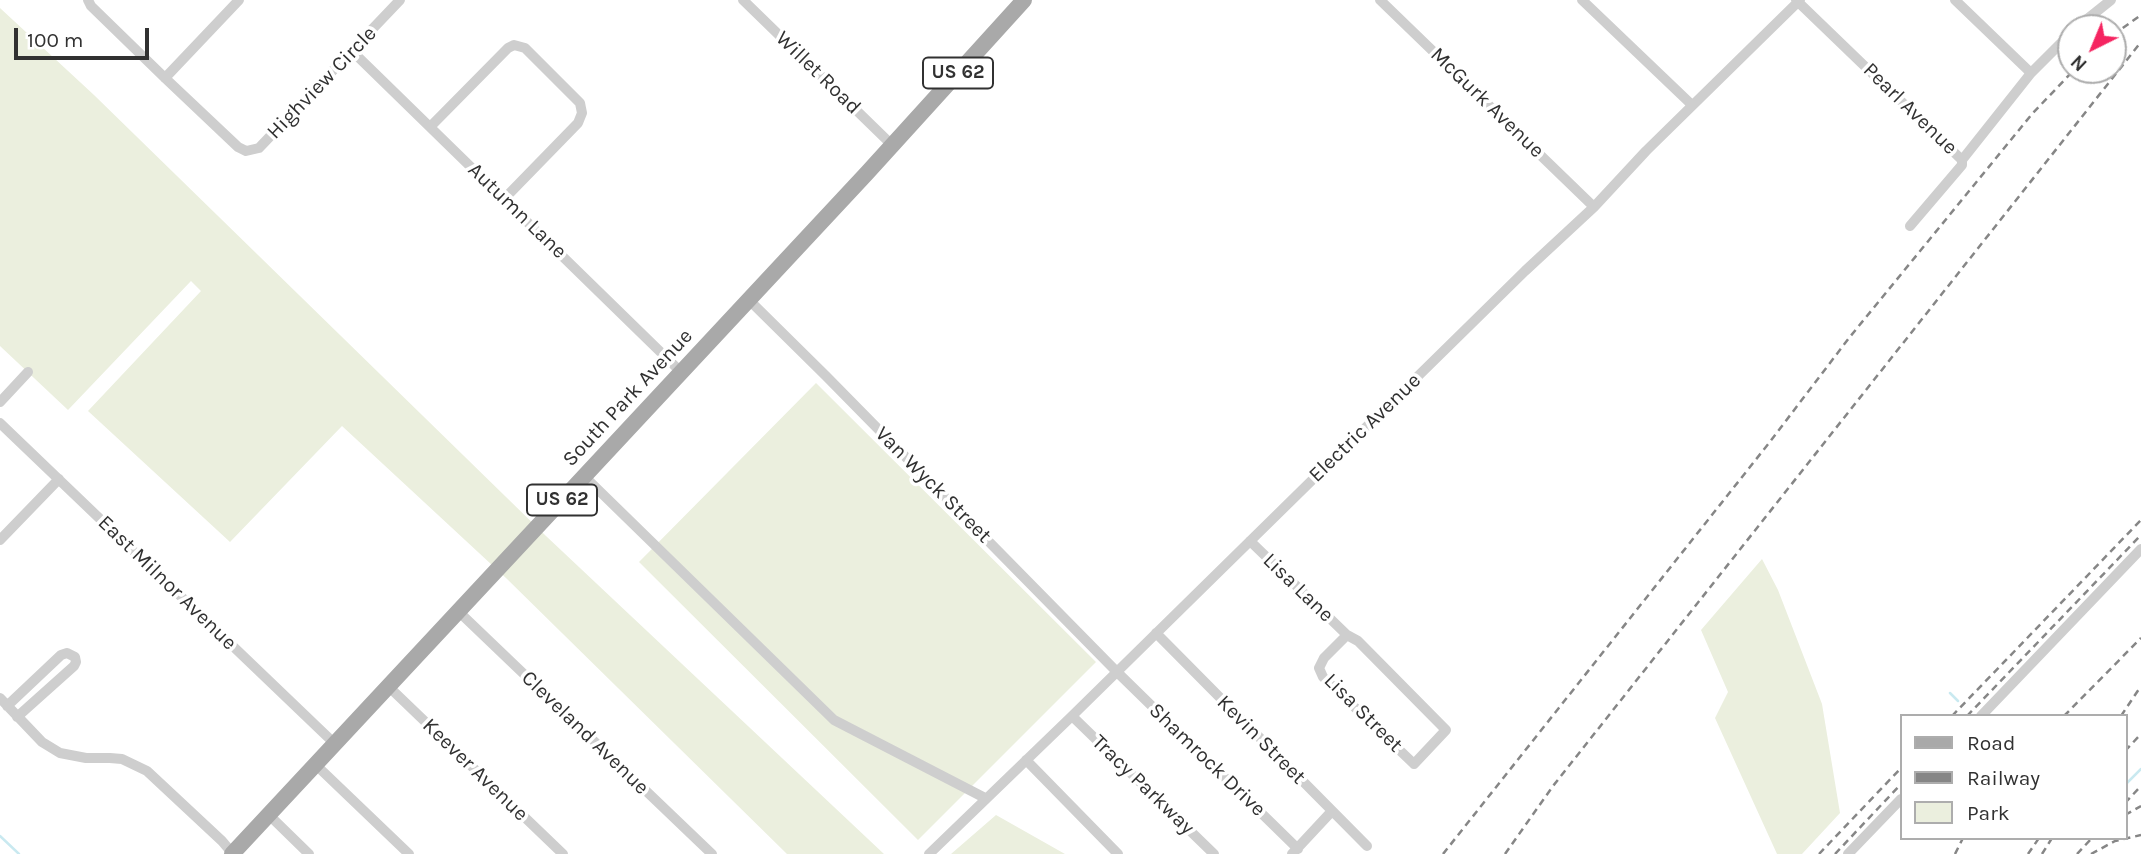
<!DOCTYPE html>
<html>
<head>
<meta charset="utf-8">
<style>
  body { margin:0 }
  #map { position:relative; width:2141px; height:854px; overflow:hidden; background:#fff; font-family:Karla,sans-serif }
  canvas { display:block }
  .legend { position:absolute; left:1900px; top:714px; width:228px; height:126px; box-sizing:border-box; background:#fff; border:2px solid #adadad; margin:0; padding:9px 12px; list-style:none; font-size:21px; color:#313131 }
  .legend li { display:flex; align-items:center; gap:14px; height:35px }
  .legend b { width:35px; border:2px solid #adadad }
  .north { position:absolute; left:2057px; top:14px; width:70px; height:70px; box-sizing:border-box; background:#fff; border:2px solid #adadad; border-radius:50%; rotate:223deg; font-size:19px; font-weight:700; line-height:28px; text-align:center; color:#313131 }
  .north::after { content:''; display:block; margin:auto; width:24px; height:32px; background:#f52561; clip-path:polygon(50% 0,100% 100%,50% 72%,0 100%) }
  .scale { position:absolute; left:14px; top:28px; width:135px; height:32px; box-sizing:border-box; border:4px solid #313131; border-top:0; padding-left:9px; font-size:21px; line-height:24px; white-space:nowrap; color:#313131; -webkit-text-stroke:5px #fff; paint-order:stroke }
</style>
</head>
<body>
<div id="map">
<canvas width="2141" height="854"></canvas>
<ul class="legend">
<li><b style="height:9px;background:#a9a9a9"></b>Road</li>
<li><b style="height:9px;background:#868686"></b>Railway</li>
<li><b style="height:19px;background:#ebefde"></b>Park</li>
</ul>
<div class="north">N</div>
<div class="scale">100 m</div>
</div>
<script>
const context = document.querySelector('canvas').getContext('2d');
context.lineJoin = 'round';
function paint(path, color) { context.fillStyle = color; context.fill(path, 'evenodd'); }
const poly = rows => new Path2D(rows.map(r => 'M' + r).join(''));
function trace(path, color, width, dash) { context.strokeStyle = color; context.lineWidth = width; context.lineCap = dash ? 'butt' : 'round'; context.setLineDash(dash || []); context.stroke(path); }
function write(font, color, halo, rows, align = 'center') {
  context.font = font + ' Karla,sans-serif'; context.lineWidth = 7; context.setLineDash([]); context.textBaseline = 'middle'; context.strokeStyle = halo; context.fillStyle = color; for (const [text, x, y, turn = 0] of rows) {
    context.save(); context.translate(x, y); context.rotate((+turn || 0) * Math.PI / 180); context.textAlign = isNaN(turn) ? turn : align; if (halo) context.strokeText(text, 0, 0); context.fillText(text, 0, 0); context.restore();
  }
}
const green = poly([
  [0,8,94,95,546,536,884,854,787,854,506,578,342,426,230,542,88,411,201,291,191,281,68,410,0,346],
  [816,383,1096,662,918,840,639,562],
  [1762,559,1778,590,1822,704,1840,813,1802,854,1777,854,1715,718,1728,692,1701,630],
  [996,815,1065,854,951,854]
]);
const stream = poly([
  [1950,693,1958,701],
  [2125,785,2141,769],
  [0,836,19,854]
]);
const minor = poly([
  [88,0,91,6,165,78,238,147,246,151,259,148,400,0],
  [743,0,892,145],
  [1380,0,1594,207],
  [1582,0,1692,105],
  [1796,0,1962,160,1962,165,1910,226],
  [1955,0,2031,73],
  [2076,28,2111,0],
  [352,51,681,372],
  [165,78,239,0],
  [430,127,508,48,514,45,525,48,580,103,582,113,578,123,504,199],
  [1962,160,2031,73,2071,33],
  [749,300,826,376,1116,671,1298,849],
  [0,402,28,372],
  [0,423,335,744],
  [584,476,834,720,985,798],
  [0,540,59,479],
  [1250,541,1347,635],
  [458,611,712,854],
  [1156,633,1367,846],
  [1347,635,1358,641,1446,730,1414,764,1323,677,1319,668,1324,658,1347,635],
  [388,686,563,854],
  [0,698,42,742,60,753,86,758,110,758,122,759,147,771,222,841,233,854],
  [7,706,61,655,67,653,75,657,76,662,74,666,17,717],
  [1072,716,1214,854],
  [1981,716,2141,549],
  [1026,760,1118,854],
  [316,765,409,854],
  [269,815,309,854],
  [929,854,1072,716,1525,271,1594,207,1646,151,1800,0],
  [1292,854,1332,811],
  [1848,854,1901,799]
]);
const primary = poly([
  [232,854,867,173,1024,0]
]);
const rail = poly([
  [2113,35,2141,15],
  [1952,716,2141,520],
  [1967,716,2141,535],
  [2064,716,2141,638],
  [2121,716,2141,686],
  [2125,751,2141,734],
  [2125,803,2141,786],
  [2125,815,2141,806],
  [1443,854,1769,443,1849,338,2032,114,2074,70],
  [1505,854,1553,786,2141,42],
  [1819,854,1901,768],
  [1835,854,1901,784],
  [1955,854,1963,838],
  [2028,854,2039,838],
  [2042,854,2052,838],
  [2077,854,2092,838],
  [2091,854,2115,841,2141,835]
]);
const shields = [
  [958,73,70],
  [562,500,70]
];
const shieldNames = [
  ["US 62",958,73],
  ["US 62",562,500]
];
const streetNames = [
  ["Willet Road",818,73,44],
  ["Highview Circle",322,83,-46],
  ["McGurk Avenue",1487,103,44],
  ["Pearl Avenue",1910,109,44],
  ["Autumn Lane",517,211,44],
  ["South Park Avenue",628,398,-47],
  ["Electric Avenue",1365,428,-44],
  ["Van Wyck Street",933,485,45],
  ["East Milnor Avenue",167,583,44],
  ["Lisa Lane",1298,588,44],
  ["Lisa Street",1363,713,45],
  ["Cleveland Avenue",585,733,44],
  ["Kevin Street",1261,740,45],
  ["Shamrock Drive",1207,760,44],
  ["Keever Avenue",475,770,44],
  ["Tracy Parkway",1143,785,44]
];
paint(green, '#ebefde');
trace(stream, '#c9e9f0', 2.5);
trace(minor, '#cecece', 10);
trace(primary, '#a9a9a9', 16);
trace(rail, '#868686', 2.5, [7, 5]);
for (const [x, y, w] of shields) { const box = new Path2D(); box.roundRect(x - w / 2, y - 15.5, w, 31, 5); context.fillStyle = '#fff'; context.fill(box); trace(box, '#313131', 2); }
write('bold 19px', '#313131', null, shieldNames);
write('21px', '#313131', '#fff', streetNames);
</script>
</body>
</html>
